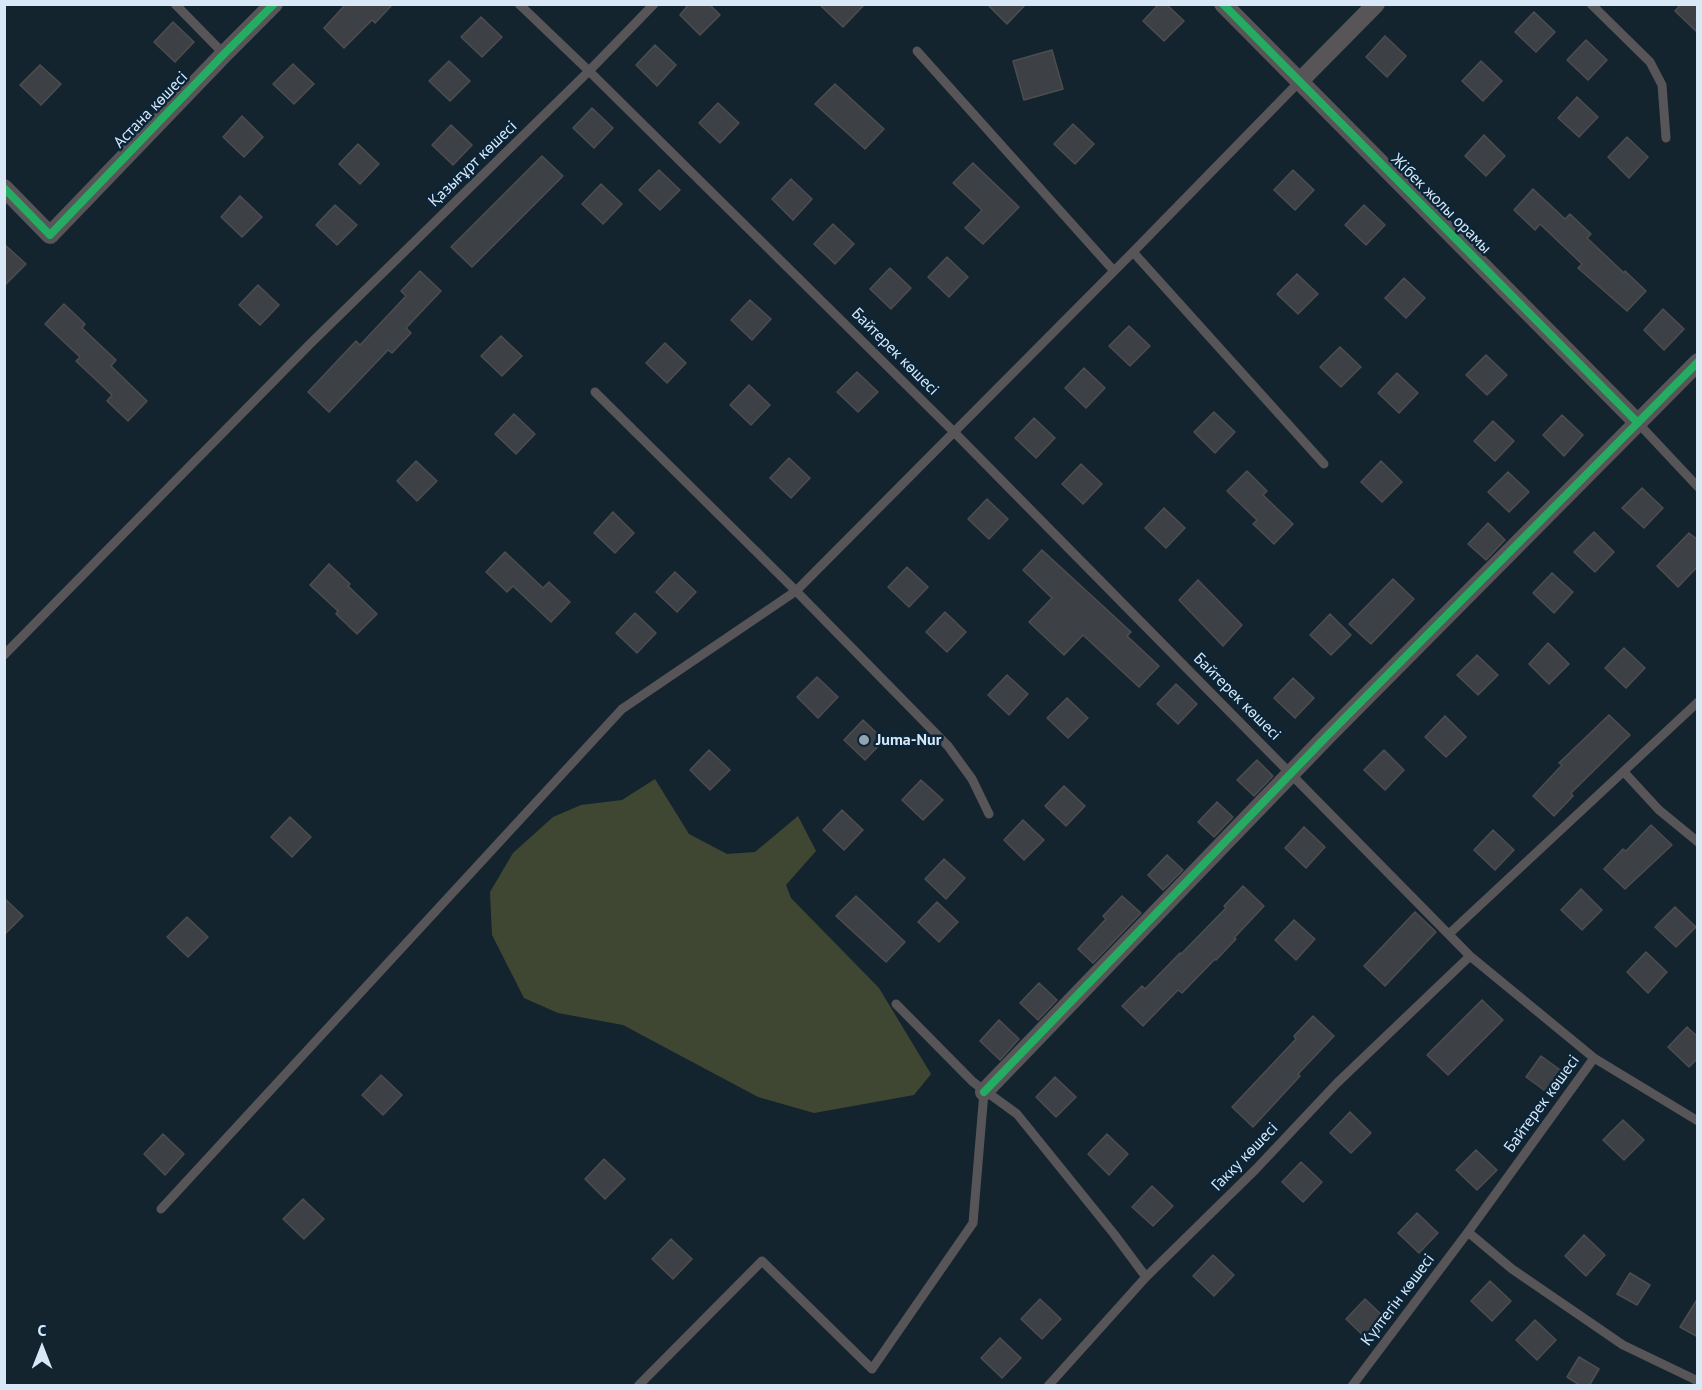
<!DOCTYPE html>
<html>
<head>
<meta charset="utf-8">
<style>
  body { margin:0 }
  #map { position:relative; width:1702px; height:1390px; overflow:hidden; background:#14242e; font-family:"PT Sans",sans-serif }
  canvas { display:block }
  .frame { position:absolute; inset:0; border:6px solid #d9e8f6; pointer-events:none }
  .north { position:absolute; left:12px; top:1318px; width:60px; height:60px; -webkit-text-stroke:4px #0a2539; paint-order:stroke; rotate:0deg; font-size:16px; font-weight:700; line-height:24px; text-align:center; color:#d9e8f6 }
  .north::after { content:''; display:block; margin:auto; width:21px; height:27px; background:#d9e8f6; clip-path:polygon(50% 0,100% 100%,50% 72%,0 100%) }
</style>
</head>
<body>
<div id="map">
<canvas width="1702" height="1390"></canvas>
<div class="frame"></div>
<div class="north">С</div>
</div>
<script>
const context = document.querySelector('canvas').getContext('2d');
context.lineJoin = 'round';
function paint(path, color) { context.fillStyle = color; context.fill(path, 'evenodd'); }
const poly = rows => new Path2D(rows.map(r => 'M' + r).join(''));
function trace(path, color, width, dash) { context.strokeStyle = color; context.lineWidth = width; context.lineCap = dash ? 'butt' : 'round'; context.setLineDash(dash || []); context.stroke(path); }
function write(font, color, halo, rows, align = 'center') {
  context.font = font + ' "PT Sans",sans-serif'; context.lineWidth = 5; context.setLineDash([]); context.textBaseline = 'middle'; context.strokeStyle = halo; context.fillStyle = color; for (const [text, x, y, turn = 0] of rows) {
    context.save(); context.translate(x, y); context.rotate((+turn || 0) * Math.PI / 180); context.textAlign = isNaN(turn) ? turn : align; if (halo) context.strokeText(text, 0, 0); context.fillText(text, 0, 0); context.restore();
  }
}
const green = poly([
  [655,779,689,834,727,854,755,852,798,816,816,851,786,885,791,898,879,988,931,1074,914,1095,814,1113,758,1097,623,1025,558,1013,524,998,492,935,490,892,513,853,553,817,581,805,622,800]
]);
const building = poly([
  [346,4,393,4,375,23,372,20,344,48,324,28,346,4],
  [689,4,709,4,720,15,700,35,680,15,689,4],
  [819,4,865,4,843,27,819,4],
  [987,4,1026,4,1007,24,987,4],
  [1159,4,1166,4,1184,21,1164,41,1143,21,1159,4],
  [1681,4,1698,4,1698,33,1675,11,1681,4],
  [1534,12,1555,32,1536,52,1515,32,1534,12],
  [481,17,502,37,482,57,461,37,481,17],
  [173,22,194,42,175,62,154,42,173,22],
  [1385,36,1406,56,1387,77,1366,57,1385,36],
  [1586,40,1607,60,1588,80,1567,60,1586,40],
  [655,45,676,65,657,86,636,65,655,45],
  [1052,50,1063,89,1024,100,1013,61,1052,50],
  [449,61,470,81,450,101,429,81,449,61],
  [1481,61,1502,81,1483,101,1462,81,1481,61],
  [293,64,314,84,294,104,273,84,293,64],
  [40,65,61,84,41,105,20,85,40,65],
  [835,84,884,129,865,149,815,104,835,84],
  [1577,97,1598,117,1579,137,1558,118,1577,97],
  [718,103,739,123,720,143,699,123,718,103],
  [592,108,613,128,594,148,573,128,592,108],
  [242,116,263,137,244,157,223,137,242,116],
  [1073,124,1094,144,1075,164,1054,144,1073,124],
  [451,125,472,145,453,165,432,145,451,125],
  [1484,135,1505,156,1486,176,1465,156,1484,135],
  [1627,137,1648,157,1629,178,1608,157,1627,137],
  [358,144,379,164,360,184,339,164,358,144],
  [542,156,563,176,472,267,451,247,542,156],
  [973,163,1019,207,983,244,965,228,982,210,953,183,973,163],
  [659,170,680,190,660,210,639,190,659,170],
  [1293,170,1314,190,1295,210,1274,190,1293,170],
  [791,179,812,199,793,220,772,199,791,179],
  [601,184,622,204,603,224,582,204,601,184],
  [1533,189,1565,219,1570,214,1591,234,1587,238,1624,273,1625,271,1646,291,1627,311,1578,268,1582,264,1540,224,1535,230,1514,210,1533,189],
  [240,196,262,217,242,237,221,217,240,196],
  [335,205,357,225,337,245,316,225,335,205],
  [1364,205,1385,225,1366,245,1345,225,1364,205],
  [833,224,854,244,835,264,814,244,833,224],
  [4,244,26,264,4,286,4,244],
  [947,257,968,277,949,297,928,277,947,257],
  [890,268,911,288,891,309,870,289,890,268],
  [420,271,441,291,406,328,411,333,392,353,388,350,329,412,308,392,356,341,360,345,406,296,401,291,420,271],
  [1297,274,1318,294,1298,314,1277,294,1297,274],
  [1404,278,1425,298,1406,318,1385,298,1404,278],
  [258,285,279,305,260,325,239,305,258,285],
  [750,300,771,319,752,340,731,320,750,300],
  [64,304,85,324,82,328,116,360,111,366,147,401,128,421,107,401,112,395,76,361,80,357,45,324,64,304],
  [1663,309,1684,329,1664,350,1644,330,1663,309],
  [1129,326,1150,346,1130,366,1109,346,1129,326],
  [501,336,522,356,502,376,481,356,501,336],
  [665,343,686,363,667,383,646,363,665,343],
  [1340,347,1361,367,1341,387,1320,367,1340,347],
  [1486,355,1507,375,1487,395,1466,375,1486,355],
  [1084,368,1105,388,1086,408,1065,388,1084,368],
  [857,372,878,392,858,412,837,392,857,372],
  [1397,373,1418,393,1399,413,1378,393,1397,373],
  [749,385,770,405,751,425,730,405,749,385],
  [1214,412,1235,432,1215,453,1194,432,1214,412],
  [514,414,535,434,516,454,495,434,514,414],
  [1562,415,1583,435,1564,456,1543,435,1562,415],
  [1034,418,1055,438,1036,458,1015,438,1034,418],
  [1493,421,1514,441,1495,461,1474,441,1493,421],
  [789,458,810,478,791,498,770,478,789,458],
  [416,461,437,481,417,501,397,481,416,461],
  [1381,461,1402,482,1382,502,1361,482,1381,461],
  [1081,464,1102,484,1083,504,1062,484,1081,464],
  [1247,471,1267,491,1263,495,1293,524,1274,544,1253,524,1257,520,1227,491,1247,471],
  [1508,472,1529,492,1509,512,1488,492,1508,472],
  [1642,488,1663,508,1644,528,1622,508,1642,488],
  [987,499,1008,519,989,539,968,519,987,499],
  [1164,508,1185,528,1166,548,1145,528,1164,508],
  [613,512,634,533,615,553,594,533,613,512],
  [1488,523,1505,540,1486,560,1468,544,1488,523],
  [1594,532,1614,552,1595,572,1574,552,1594,532],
  [1689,533,1698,540,1698,566,1678,587,1657,566,1689,533],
  [1042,550,1131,632,1127,636,1159,666,1139,687,1083,635,1064,655,1029,622,1052,598,1023,570,1042,550],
  [505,552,543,588,549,582,570,602,551,622,513,586,507,592,486,572,505,552],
  [329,564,350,584,348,586,377,614,357,634,336,614,338,611,310,585,329,564],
  [907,567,928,587,909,607,888,587,907,567],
  [675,572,696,592,677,612,656,592,675,572],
  [1552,573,1573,592,1554,613,1533,593,1552,573],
  [1393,579,1414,599,1371,644,1349,624,1393,579],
  [1198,580,1242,625,1223,646,1179,600,1198,580],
  [945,612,966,632,947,652,926,632,945,612],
  [635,613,656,633,637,653,616,633,635,613],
  [1330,614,1351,635,1331,655,1310,635,1330,614],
  [1548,643,1569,664,1549,684,1529,664,1548,643],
  [1624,648,1645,668,1626,688,1605,668,1624,648],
  [1477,655,1498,675,1478,695,1457,675,1477,655],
  [1007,675,1028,694,1009,715,988,695,1007,675],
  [817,677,838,697,818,718,797,697,817,677],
  [1293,678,1314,698,1295,718,1274,698,1293,678],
  [1176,684,1197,704,1178,724,1157,704,1176,684],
  [1067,698,1088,718,1068,738,1047,718,1067,698],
  [1609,715,1630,735,1571,793,1573,796,1554,816,1533,796,1562,765,1559,763,1609,715],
  [1445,716,1466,737,1446,757,1425,737,1445,716],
  [863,720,884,740,865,760,844,740,863,720],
  [709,750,730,770,710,790,690,770,709,750],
  [1384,750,1404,770,1385,790,1364,770,1384,750],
  [1257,760,1273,776,1254,796,1237,780,1257,760],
  [921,780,943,800,923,820,902,800,921,780],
  [1064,786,1085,806,1066,826,1045,806,1064,786],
  [1217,802,1233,817,1214,837,1198,822,1217,802],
  [842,810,863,830,844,850,823,830,842,810],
  [290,817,311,837,292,857,271,837,290,817],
  [1023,820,1044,840,1024,860,1004,840,1023,820],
  [1651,825,1672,845,1625,889,1604,869,1623,849,1626,851,1651,825],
  [1304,827,1325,847,1306,868,1285,848,1304,827],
  [1493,830,1514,850,1495,870,1474,850,1493,830],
  [1167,855,1183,870,1163,890,1148,875,1167,855],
  [944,859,965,878,946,899,925,879,944,859],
  [1243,886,1264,906,1234,938,1236,939,1216,960,1215,959,1182,993,1178,990,1143,1026,1122,1006,1142,986,1145,989,1180,953,1181,954,1226,908,1224,906,1243,886],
  [1581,889,1602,910,1582,930,1561,910,1581,889],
  [856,896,905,942,886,962,836,916,856,896],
  [1122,896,1141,913,1093,963,1078,949,1106,919,1103,916,1122,896],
  [4,898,23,916,4,935,4,898],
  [937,902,958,922,939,942,918,922,937,902],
  [1675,907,1696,927,1676,947,1655,927,1675,907],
  [1415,912,1436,932,1385,986,1364,966,1415,912],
  [187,917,208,937,188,957,167,937,187,917],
  [1294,920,1315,939,1296,960,1275,940,1294,920],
  [1646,952,1667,972,1648,993,1627,972,1646,952],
  [1039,983,1057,1000,1038,1020,1020,1003,1039,983],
  [1482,1000,1503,1020,1448,1075,1427,1055,1482,1000],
  [1313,1016,1334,1036,1298,1074,1300,1076,1253,1127,1232,1107,1296,1039,1294,1036,1313,1016],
  [999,1020,1019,1039,1000,1060,980,1041,999,1020],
  [1687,1027,1698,1037,1698,1058,1689,1067,1668,1047,1687,1027],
  [1541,1056,1563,1072,1548,1093,1526,1077,1541,1056],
  [381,1075,402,1095,383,1115,362,1095,381,1075],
  [1055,1077,1076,1097,1056,1117,1036,1097,1055,1077],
  [1350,1112,1371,1133,1351,1153,1330,1133,1350,1112],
  [1623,1120,1644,1140,1624,1160,1603,1140,1623,1120],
  [163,1134,184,1154,165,1175,144,1154,163,1134],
  [1107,1134,1128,1154,1109,1175,1088,1154,1107,1134],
  [1476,1150,1497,1170,1477,1190,1456,1170,1476,1150],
  [604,1159,625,1179,605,1199,585,1179,604,1159],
  [1301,1162,1322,1182,1303,1202,1282,1182,1301,1162],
  [1152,1186,1173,1206,1153,1226,1132,1207,1152,1186],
  [303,1199,324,1219,304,1239,283,1219,303,1199],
  [1417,1213,1438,1233,1419,1253,1398,1233,1417,1213],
  [1584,1235,1605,1255,1586,1276,1565,1256,1584,1235],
  [671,1239,692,1259,673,1279,652,1259,671,1239],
  [1213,1255,1234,1275,1214,1296,1193,1276,1213,1255],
  [1630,1273,1650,1285,1637,1305,1617,1294,1630,1273],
  [1490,1281,1511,1301,1492,1321,1471,1301,1490,1281],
  [1698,1298,1698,1337,1680,1327,1698,1298],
  [1040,1299,1061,1319,1042,1339,1021,1319,1040,1299],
  [1365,1299,1386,1319,1367,1339,1346,1319,1365,1299],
  [1535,1320,1556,1340,1537,1360,1516,1340,1535,1320],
  [1000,1338,1021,1358,1002,1378,981,1358,1000,1338],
  [1579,1357,1599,1369,1589,1386,1581,1386,1567,1377,1579,1357]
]);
const lane = poly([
  [175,4,224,54],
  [519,4,589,71,954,432,1470,956,1594,1058,1468,1232,1512,1269,1623,1345,1698,1381],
  [1591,4,1650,62,1662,85,1666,138],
  [917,51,1114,271],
  [1133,252,1324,464],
  [595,392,796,591,948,746,972,779,989,814],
  [1638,423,1698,487],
  [4,655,311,343,589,71,654,4],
  [1624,772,1659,810,1698,842],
  [1449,934,1698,702],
  [896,1004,973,1082,1017,1114,1114,1234,1146,1277],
  [1594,1058,1698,1121],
  [161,1209,622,709,796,591,1133,252,1300,81],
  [638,1386,762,1261,872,1369,973,1223,984,1092],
  [1048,1386,1146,1277,1256,1169,1337,1083,1470,956],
  [1352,1386,1468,1232]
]);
const street = poly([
  [1223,4,1638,423],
  [1300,81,1376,4],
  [4,188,50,235,224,54,274,4],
  [984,1092,1328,735,1698,362]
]);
const cycleway = poly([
  [1223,4,1638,423],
  [4,188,50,235,224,54,274,4],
  [984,1092,1328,735,1698,362]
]);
const markers = [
  [864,740,6,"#94a3b0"]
];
const streetNames = [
  ["Астана көшесі",151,110,-46],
  ["Қазығұрт көшесі",473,164,-44],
  ["Жібек жолы орамы",1441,204,45],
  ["Байтерек көшесі",895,352,45],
  ["Байтерек көшесі",1237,697,45],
  ["Байтерек көшесі",1542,1104,-54],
  ["Гакку көшесі",1245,1157,-46],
  ["Күлтегін көшесі",1398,1300,-53]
];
const poiNames = [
  ["Juma-Nur",876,740]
];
paint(green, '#3f4733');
paint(building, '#3d4044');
trace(building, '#4d4d50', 1.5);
trace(lane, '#575557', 9);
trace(street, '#575557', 18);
trace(cycleway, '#26ab63', 8);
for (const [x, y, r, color] of markers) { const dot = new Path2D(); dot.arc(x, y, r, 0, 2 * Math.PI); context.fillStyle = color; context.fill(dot); trace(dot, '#0a2539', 2); }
write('16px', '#d9e8f6', '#0a2539', streetNames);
write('bold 16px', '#d9e8f6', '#0a2539', poiNames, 'left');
</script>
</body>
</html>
